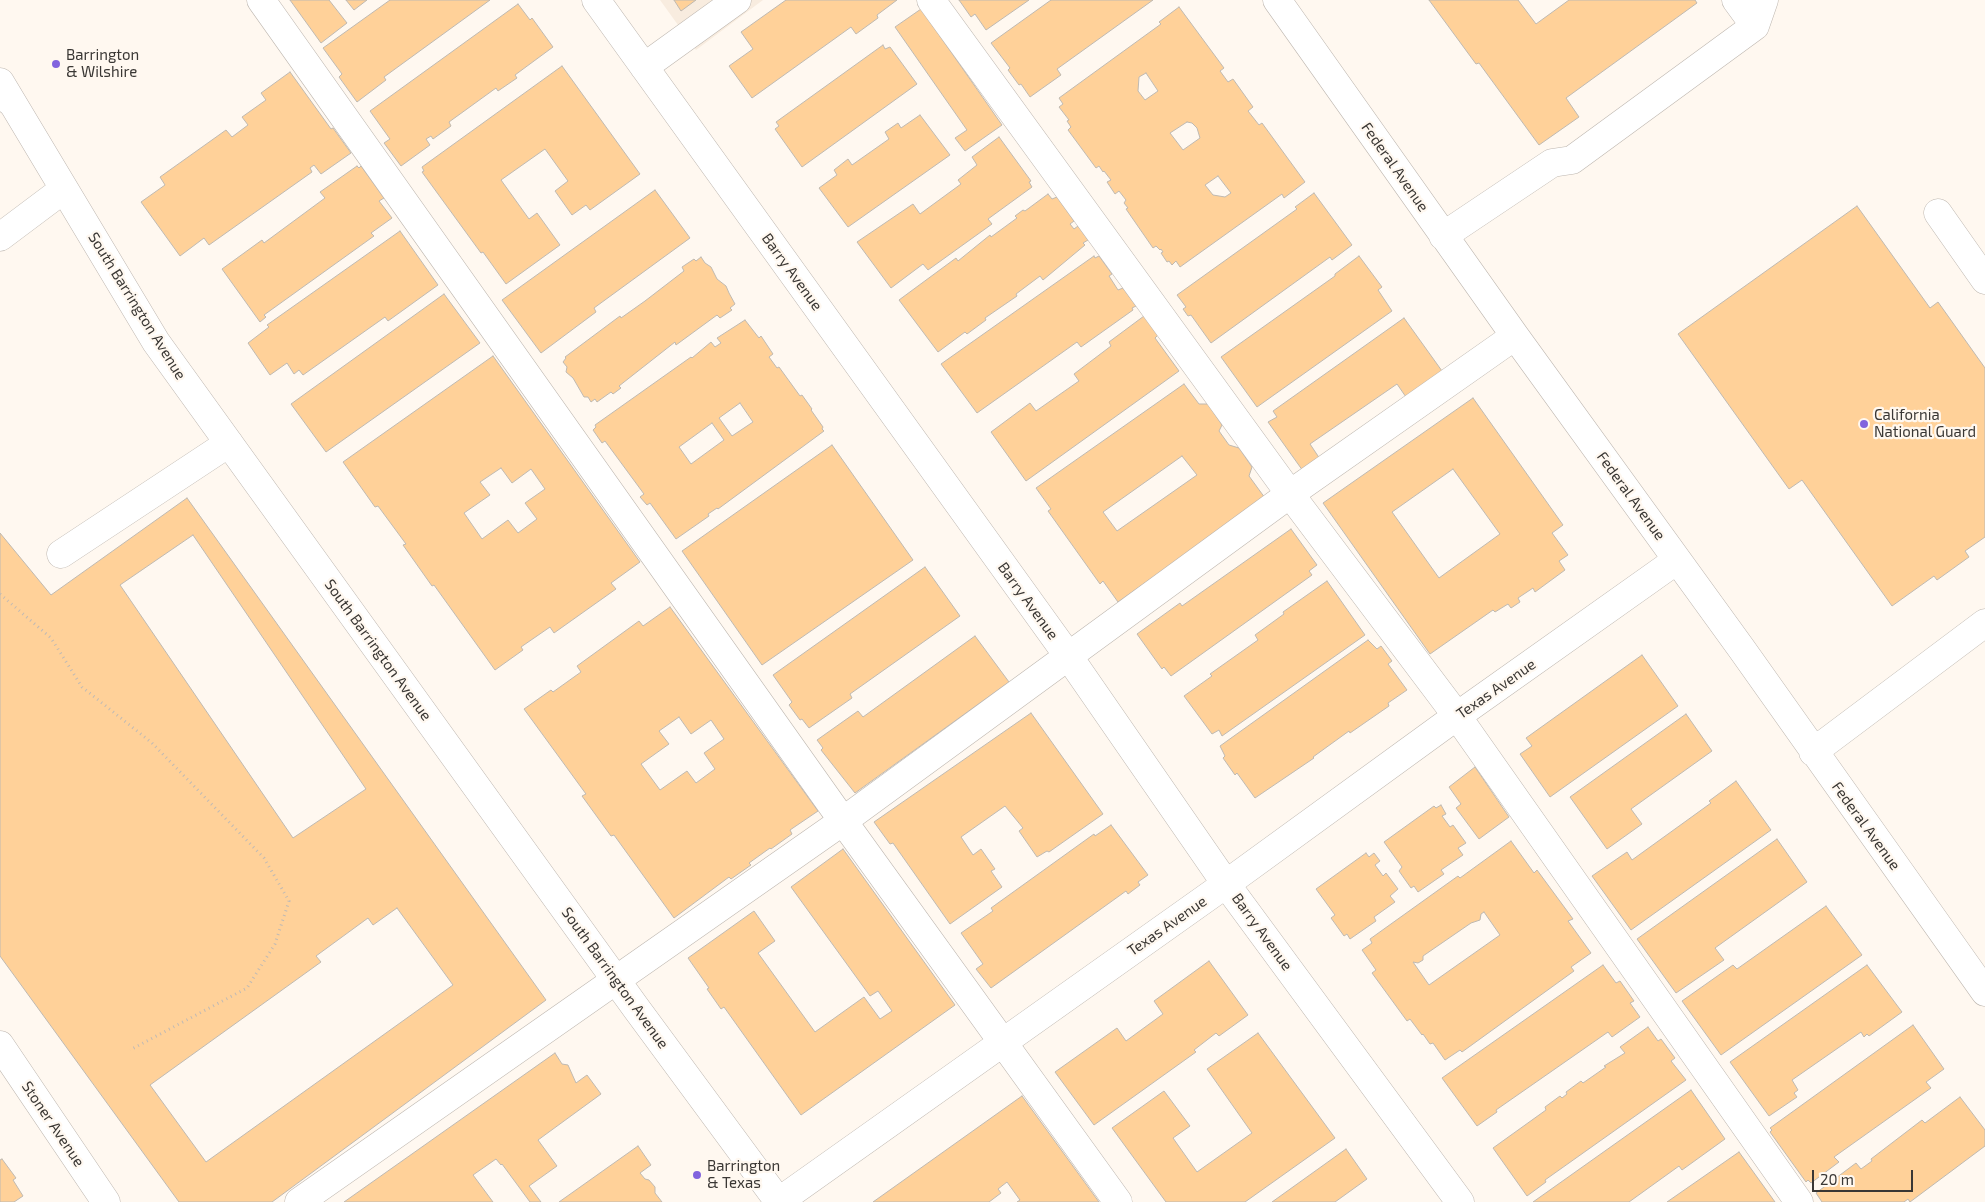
<!DOCTYPE html>
<html>
<head>
<meta charset="utf-8">
<style>
  body { margin:0 }
  #map { position:relative; width:1985px; height:1202px; overflow:hidden; background:#fff8f0; font-family:"Exo 2",sans-serif }
  canvas { display:block }
  .scale { position:absolute; left:1812px; top:1170px; width:101px; height:22px; box-sizing:border-box; border:2px solid #3a3734; border-top:0; padding-left:6px; font-size:15px; line-height:18px; white-space:nowrap; color:#3a3734; -webkit-text-stroke:4px #fff8f0; paint-order:stroke }
</style>
</head>
<body>
<div id="map">
<canvas width="1985" height="1202"></canvas>
<div class="scale">20 m</div>
</div>
<script>
const context = document.querySelector('canvas').getContext('2d');
context.lineJoin = 'round';
function paint(path, color) { context.fillStyle = color; context.fill(path, 'evenodd'); }
const poly = rows => new Path2D(rows.map(r => 'M' + r).join(''));
function trace(path, color, width, dash) { context.strokeStyle = color; context.lineWidth = width; context.lineCap = dash ? 'butt' : 'round'; context.setLineDash(dash || []); context.stroke(path); }
function write(font, color, halo, rows, align = 'center') {
  context.font = font + ' "Exo 2",sans-serif'; context.lineWidth = 4.5; context.setLineDash([]); context.textBaseline = 'middle'; context.strokeStyle = halo; context.fillStyle = color; for (const [text, x, y, turn = 0] of rows) {
    context.save(); context.translate(x, y); context.rotate((+turn || 0) * Math.PI / 180); context.textAlign = isNaN(turn) ? turn : align; if (halo) context.strokeText(text, 0, 0); context.fillText(text, 0, 0); context.restore();
  }
}
const built = poly([
  [660,0,763,0,696,50]
]);
const building = poly([
  [290,0,329,0,347,23,321,43,290,0],
  [346,0,367,0,354,10,346,0],
  [390,0,490,0,384,77,386,80,357,102,339,77,342,74,323,48,390,0],
  [674,0,696,0,681,11,674,0],
  [786,0,897,0,877,15,878,18,856,34,851,27,752,98,729,66,753,49,741,32,786,0],
  [959,0,1029,0,986,30,975,14,971,17,959,0],
  [1051,0,1153,0,1057,69,1061,75,1030,97,1021,84,1019,85,1008,70,1010,68,991,43,1051,0],
  [1429,0,1518,0,1536,24,1569,0,1695,0,1697,3,1566,98,1579,117,1539,145,1479,63,1476,64,1429,0],
  [518,4,530,20,532,18,553,47,515,75,517,78,498,91,496,88,449,122,451,126,433,139,431,136,426,139,430,145,401,166,384,143,390,139,370,111,518,4],
  [1179,7,1224,68,1220,71,1228,82,1233,79,1253,107,1248,111,1259,125,1262,123,1305,182,1284,198,1282,194,1180,267,1176,261,1172,265,1169,261,1167,262,1161,253,1163,252,1161,249,1160,250,1156,246,1153,248,1126,209,1128,208,1124,203,1126,200,1119,191,1115,194,1107,182,1111,180,1104,171,1103,172,1099,166,1096,168,1068,130,1071,127,1067,121,1069,120,1059,107,1063,104,1059,98,1161,24,1159,22,1179,7],
  [1146,73,1158,91,1145,100,1138,91,1139,77,1146,73],
  [1187,122,1192,123,1197,128,1200,138,1183,150,1170,133,1187,122],
  [1218,176,1231,193,1225,197,1213,195,1205,185,1218,176],
  [921,9,1002,125,965,151,955,138,967,130,895,27,921,9],
  [883,45,885,49,890,47,917,84,802,167,775,129,779,126,776,122,883,45],
  [562,66,640,174,590,210,586,205,572,215,555,191,568,181,545,149,501,180,529,219,537,213,560,245,506,284,483,252,481,253,422,172,424,171,422,167,562,66],
  [290,72,331,129,333,128,351,153,321,174,314,165,310,168,312,172,209,245,204,238,180,256,141,202,165,185,160,177,226,130,232,137,248,125,242,117,266,100,261,93,290,72],
  [920,115,950,155,848,227,819,188,837,175,834,170,848,159,852,165,889,139,885,132,898,123,901,128,920,115],
  [999,137,1031,181,1029,182,1032,187,988,219,992,224,928,270,923,264,891,288,857,242,913,204,920,214,961,184,958,180,977,165,972,157,999,137],
  [357,166,359,168,361,166,384,198,379,201,392,218,371,233,374,236,264,315,266,317,260,322,222,269,262,240,264,243,325,198,320,192,357,166],
  [655,190,690,238,594,308,596,312,541,353,502,300,655,190],
  [1314,193,1352,245,1332,260,1330,257,1211,343,1191,315,1188,316,1183,309,1186,307,1177,295,1297,209,1295,207,1314,193],
  [1048,194,1052,199,1057,197,1074,221,1070,224,1074,229,1078,226,1088,240,1083,243,1085,245,1043,280,1040,276,1016,294,1017,296,985,318,986,320,967,334,965,332,938,352,899,300,956,258,958,261,990,235,991,237,1017,218,1015,216,1023,210,1025,211,1048,194],
  [1857,206,1930,308,1938,302,1985,368,1985,537,1965,551,1969,557,1937,580,1934,576,1892,606,1802,480,1789,489,1678,334,1857,206],
  [400,231,438,285,388,321,385,317,303,375,299,370,294,374,287,363,270,375,248,343,269,327,267,325,400,231],
  [1094,256,1095,258,1099,256,1112,274,1109,276,1118,290,1123,288,1136,306,1132,308,1133,310,1081,347,1077,342,977,413,941,364,1094,256],
  [1359,256,1382,287,1378,290,1392,311,1257,407,1221,357,1335,276,1335,274,1359,256],
  [701,257,705,263,711,267,717,279,726,286,729,293,735,304,730,308,732,310,720,318,717,315,676,345,675,342,619,386,621,388,613,394,611,392,597,402,595,399,591,402,588,397,584,397,573,378,566,372,567,367,563,362,566,358,565,357,620,316,621,318,645,301,684,271,682,267,694,259,696,261,701,257],
  [444,294,480,343,326,452,291,404,444,294],
  [1144,316,1158,335,1155,338,1179,371,1026,481,991,432,1030,403,1036,411,1079,381,1074,374,1111,346,1109,342,1144,316],
  [1404,318,1442,371,1406,397,1397,384,1310,444,1320,459,1303,471,1268,422,1277,417,1273,411,1404,318],
  [745,320,759,338,761,336,773,354,769,357,777,368,779,367,800,396,802,395,812,409,811,410,823,427,822,429,824,431,718,509,717,508,708,514,709,516,676,539,650,503,647,505,640,497,644,494,605,441,602,443,593,430,596,427,595,425,691,357,692,358,711,342,715,347,721,343,717,338,745,320],
  [740,403,753,422,732,436,719,418,740,403],
  [712,423,724,440,691,464,679,447,712,423],
  [493,356,640,562,611,583,616,589,554,633,550,627,521,647,523,650,495,670,434,585,432,586,403,545,406,544,378,506,375,507,343,462,493,356],
  [501,468,512,483,531,469,545,489,525,503,537,519,518,533,508,520,482,539,464,513,490,495,480,482,501,468],
  [1184,384,1199,404,1208,404,1222,425,1219,431,1229,445,1239,448,1252,467,1249,476,1265,498,1118,602,1103,581,1100,584,1048,511,1051,509,1036,488,1184,384],
  [1182,456,1197,475,1117,531,1103,512,1182,456],
  [1473,398,1563,525,1552,533,1568,555,1559,561,1565,570,1535,592,1533,588,1518,598,1520,602,1511,608,1508,604,1495,612,1493,610,1430,654,1323,503,1473,398],
  [1453,469,1500,534,1439,578,1392,512,1453,469],
  [832,445,913,560,762,665,682,551,832,445],
  [187,498,546,1000,272,1202,179,1202,0,956,0,533,51,595,187,498],
  [1291,529,1317,565,1309,571,1312,575,1171,676,1164,667,1162,669,1137,634,1180,603,1182,606,1291,529],
  [193,535,366,789,293,838,120,585,193,535],
  [925,567,960,616,850,694,852,698,809,728,802,719,800,720,789,705,792,702,773,675,925,567],
  [1327,581,1365,635,1222,736,1219,730,1212,734,1184,696,1212,676,1210,674,1258,640,1255,635,1284,614,1283,612,1327,581],
  [670,607,818,811,790,830,792,834,771,849,770,848,749,863,751,865,731,879,729,877,674,918,614,835,611,836,582,796,586,794,524,709,551,690,553,692,581,672,577,666,639,621,643,626,670,607],
  [679,717,691,734,711,720,724,739,704,753,715,769,696,783,687,771,660,790,641,764,669,744,659,731,679,717],
  [975,636,1009,682,855,793,821,750,823,748,817,740,858,711,863,717,975,636],
  [1368,640,1377,649,1381,646,1392,661,1388,664,1407,690,1388,703,1389,706,1350,733,1349,731,1313,757,1314,758,1255,798,1237,773,1235,775,1223,758,1225,756,1220,746,1368,640],
  [1642,655,1678,706,1550,797,1520,754,1532,746,1526,738,1642,655],
  [1031,713,1103,814,1049,852,1047,851,1037,857,1019,831,1023,828,1005,806,961,837,973,855,981,849,995,869,991,871,1002,887,950,924,893,843,890,844,874,822,1031,713],
  [1686,714,1712,751,1631,809,1642,824,1607,849,1570,797,1686,714],
  [1475,767,1509,817,1479,839,1456,808,1461,804,1449,787,1475,767],
  [1736,781,1771,830,1631,930,1592,876,1627,852,1632,860,1711,803,1709,801,1736,781],
  [1441,805,1446,814,1442,816,1450,827,1453,825,1466,843,1458,848,1463,855,1441,870,1444,874,1418,892,1414,886,1411,888,1399,871,1402,867,1384,842,1434,806,1436,808,1441,805],
  [1111,825,1148,875,1138,882,1140,885,1128,894,1126,891,991,988,976,969,983,964,961,933,993,911,991,908,1094,834,1095,836,1111,825],
  [1777,839,1807,882,1715,948,1724,960,1676,993,1637,939,1777,839],
  [1511,841,1534,873,1537,870,1573,919,1568,921,1591,953,1571,967,1574,971,1462,1052,1460,1050,1445,1060,1433,1043,1430,1044,1423,1034,1422,1035,1410,1019,1407,1021,1372,973,1376,970,1362,950,1372,943,1370,939,1458,876,1460,878,1511,841],
  [1484,912,1500,935,1429,985,1413,962,1418,963,1423,960,1423,956,1471,923,1480,920,1481,914,1484,912],
  [843,849,955,1005,801,1115,724,1007,721,1009,707,989,709,988,688,958,754,911,775,941,758,953,815,1032,864,997,880,1019,892,1011,878,991,870,996,791,887,843,849],
  [1366,853,1369,857,1374,853,1380,861,1375,865,1383,876,1386,873,1398,889,1390,896,1395,902,1374,917,1376,921,1350,939,1347,934,1344,936,1331,918,1335,915,1316,889,1366,853],
  [1826,906,1862,955,1721,1055,1682,1001,1733,965,1737,969,1826,906],
  [397,908,453,985,206,1162,150,1085,321,962,316,956,368,918,373,925,397,908],
  [1209,961,1248,1015,1219,1036,1216,1033,1194,1050,1196,1052,1094,1125,1055,1072,1117,1028,1126,1041,1163,1014,1154,1001,1209,961],
  [1603,965,1616,983,1620,981,1634,1001,1630,1003,1640,1017,1612,1037,1608,1032,1496,1110,1497,1112,1477,1126,1442,1078,1603,965],
  [1867,965,1902,1012,1869,1036,1867,1034,1864,1037,1861,1032,1792,1080,1798,1090,1794,1093,1797,1097,1769,1116,1730,1062,1867,965],
  [1913,1025,1944,1069,1926,1082,1931,1088,1834,1157,1839,1162,1811,1183,1808,1180,1806,1182,1770,1132,1772,1130,1770,1128,1913,1025],
  [1648,1027,1658,1041,1661,1039,1675,1058,1671,1061,1686,1080,1545,1180,1546,1182,1527,1196,1493,1148,1546,1110,1545,1107,1560,1096,1562,1098,1567,1094,1566,1092,1581,1081,1583,1083,1606,1067,1604,1066,1625,1053,1620,1047,1648,1027],
  [1258,1033,1335,1138,1245,1202,1166,1202,1112,1128,1164,1091,1190,1126,1173,1138,1197,1172,1252,1133,1207,1069,1258,1033],
  [555,1053,562,1064,568,1065,576,1083,587,1075,601,1094,538,1140,557,1166,529,1186,541,1202,530,1202,502,1164,501,1165,496,1159,473,1175,493,1202,344,1202,555,1053],
  [1691,1090,1725,1139,1682,1170,1679,1166,1629,1202,1533,1202,1691,1090],
  [1022,1096,1099,1202,1017,1202,1020,1200,1007,1182,998,1189,1001,1193,989,1202,873,1202,1022,1096],
  [1960,1097,1985,1130,1985,1146,1910,1202,1908,1199,1904,1202,1822,1202,1816,1193,1856,1163,1861,1169,1872,1161,1871,1159,1922,1120,1925,1123,1960,1097],
  [638,1146,651,1165,640,1173,645,1179,649,1180,655,1187,655,1193,662,1202,559,1202,638,1146],
  [1346,1149,1367,1179,1335,1202,1272,1202,1346,1149],
  [1739,1152,1775,1202,1667,1202,1739,1152],
  [2,1159,16,1178,13,1180,23,1196,14,1202,0,1202,0,1160,2,1159]
]);
const path = poly([
  [0,594,51,638,82,687,152,743,264,858,289,901,275,944,247,988,130,1050]
]);
const minor = poly([
  [261,0,843,821,1118,1202],
  [596,0,1069,657,1226,884,1460,1202],
  [931,0,1290,494,1457,716,1799,1202],
  [1277,0,1515,336,1741,648,1985,992],
  [1736,0,1755,26],
  [644,67,737,0],
  [0,82,156,342,636,1008,779,1202],
  [1938,213,1985,280],
  [1443,236,1552,163,1572,160,1755,26,1764,0],
  [0,237,64,189],
  [61,554,229,443],
  [1813,752,1985,623],
  [0,1045,106,1202],
  [299,1202,843,821,1290,494,1515,336],
  [778,1202,1226,884,1457,716,1677,560]
]);
const major = poly([
  [0,94,11,102]
]);
const markers = [
  [56,64,5,"#8163de"],
  [1864,424,5,"#8163de"],
  [697,1175,5,"#8163de"]
];
const poiNames = [
  ["Barrington",66,55],
  ["& Wilshire",66,72],
  ["California",1874,415],
  ["National Guard",1874,432],
  ["Barrington",707,1166],
  ["& Texas",707,1183]
];
const streetNames = [
  ["Federal Avenue",1395,167,55],
  ["Barry Avenue",792,272,54],
  ["South Barrington Avenue",137,306,58],
  ["Federal Avenue",1631,496,54],
  ["Barry Avenue",1028,601,54],
  ["South Barrington Avenue",378,650,54],
  ["Texas Avenue",1496,689,-35],
  ["Federal Avenue",1866,826,54],
  ["Texas Avenue",1167,926,-35],
  ["Barry Avenue",1262,932,54],
  ["South Barrington Avenue",615,978,54],
  ["Stoner Avenue",53,1124,56]
];
paint(built, '#f8ecdf');
paint(building, '#ffd199');
trace(building, '#bfb9b1', 1);
trace(minor, '#bdb6af', 29);
trace(major, '#bdb6af', 29);
trace(path, '#c0bab4', 3, [1, 4]);
trace(minor, '#fff', 28);
trace(major, '#fff', 28);
for (const [x, y, r, color] of markers) { const dot = new Path2D(); dot.arc(x, y, r, 0, 2 * Math.PI); context.fillStyle = color; context.fill(dot); trace(dot, '#fff8f0', 2); }
write('15px', '#3a3734', '#fff8f0', poiNames, 'left');
write('15px', '#3a3734', '#fff8f0', streetNames);
</script>
</body>
</html>
